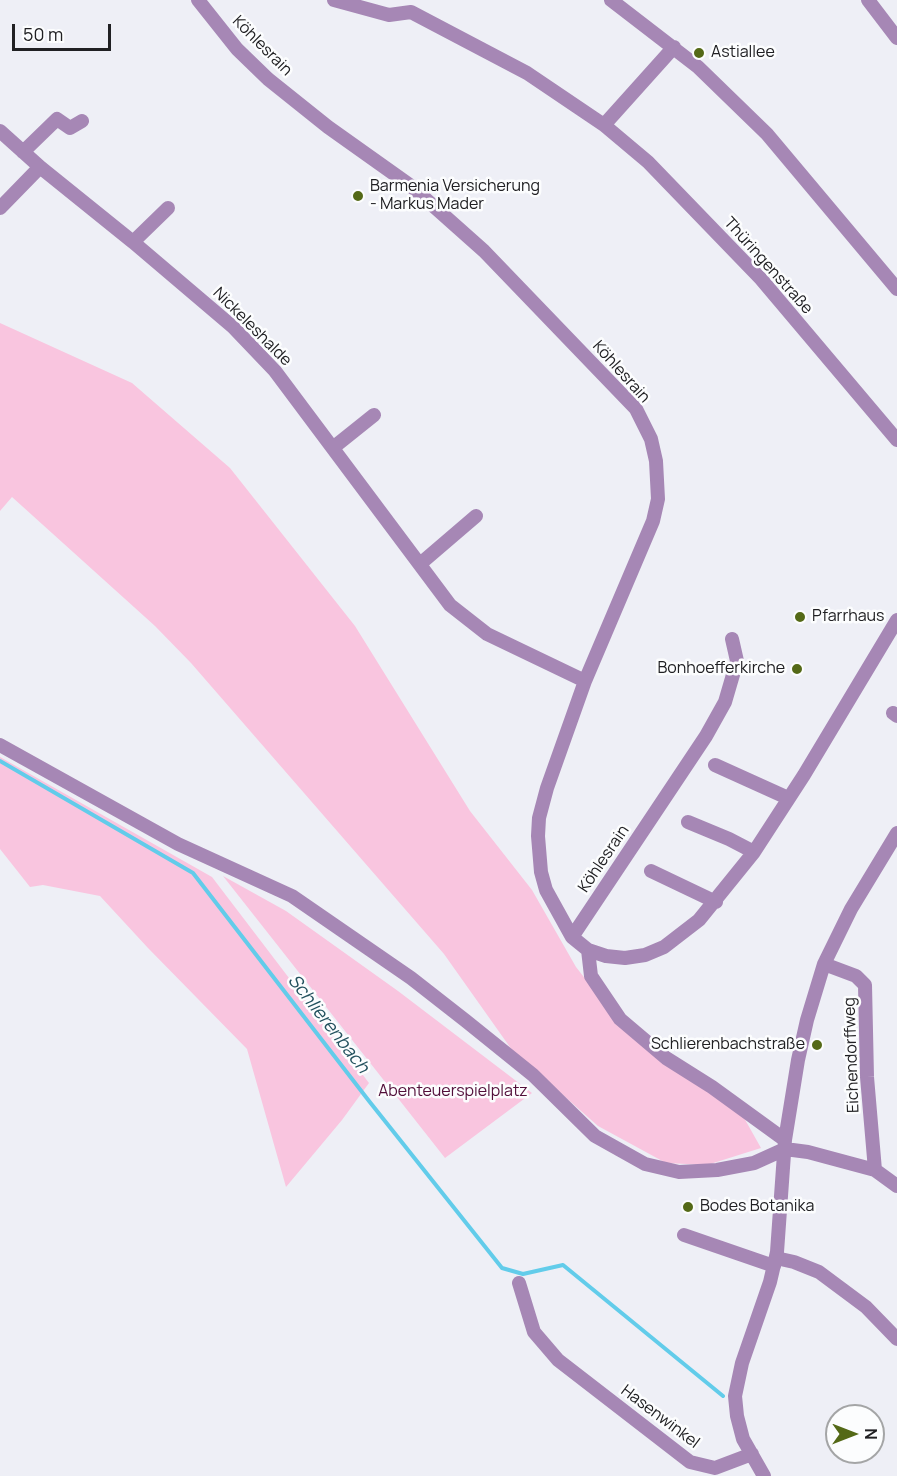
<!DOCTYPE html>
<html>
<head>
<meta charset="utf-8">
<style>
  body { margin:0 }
  #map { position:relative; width:897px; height:1476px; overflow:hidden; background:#eeeff6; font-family:Manrope,sans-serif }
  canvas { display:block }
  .north { position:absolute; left:825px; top:1404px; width:60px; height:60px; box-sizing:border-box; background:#fcfdfe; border:2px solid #a4a5a6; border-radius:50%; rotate:90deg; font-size:16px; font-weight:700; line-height:24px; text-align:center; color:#202023 }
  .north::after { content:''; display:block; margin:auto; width:21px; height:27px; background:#546917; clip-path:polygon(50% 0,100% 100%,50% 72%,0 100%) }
  .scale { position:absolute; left:12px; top:24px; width:99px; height:27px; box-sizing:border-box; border:3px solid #202023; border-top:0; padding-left:8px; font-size:18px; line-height:21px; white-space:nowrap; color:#202023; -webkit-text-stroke:4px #fcfdfe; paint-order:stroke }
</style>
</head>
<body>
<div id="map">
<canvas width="897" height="1476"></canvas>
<div class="north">N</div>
<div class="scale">50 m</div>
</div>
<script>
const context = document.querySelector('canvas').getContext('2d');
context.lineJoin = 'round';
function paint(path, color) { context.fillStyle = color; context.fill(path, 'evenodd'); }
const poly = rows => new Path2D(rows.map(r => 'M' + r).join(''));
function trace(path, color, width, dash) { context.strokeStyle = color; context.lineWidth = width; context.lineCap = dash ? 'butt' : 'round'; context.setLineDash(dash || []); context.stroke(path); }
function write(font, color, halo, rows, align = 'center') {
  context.font = font + ' Manrope,sans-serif'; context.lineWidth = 5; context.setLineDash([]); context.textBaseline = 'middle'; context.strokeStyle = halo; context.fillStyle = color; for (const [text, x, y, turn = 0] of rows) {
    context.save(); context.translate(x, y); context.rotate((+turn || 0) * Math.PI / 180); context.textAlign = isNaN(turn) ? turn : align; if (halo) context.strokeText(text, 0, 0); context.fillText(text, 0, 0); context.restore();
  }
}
const green = poly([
  [0,323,132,383,230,468,355,626,470,811,532,890,576,967,623,1027,743,1116,761,1148,707,1165,666,1163,598,1126,512,1050,444,954,191,663,155,626,12,497,0,511],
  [0,757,212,877,369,1083,342,1120,286,1187,247,1049,148,948,100,896,43,885,30,887,0,849],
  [223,876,286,911,398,991,532,1093,445,1158]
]);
const stream = poly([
  [0,761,193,873,369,1101,502,1268,523,1274,563,1265,723,1396]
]);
const minor = poly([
  [198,0,237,49,268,79,328,127,411,186,484,251,636,409,651,439,656,461,658,499,653,521,585,681,547,788,539,818,538,836,541,872,546,890,572,937,588,950,606,956,625,958,645,955,664,947,699,920,754,852,804,775,897,620],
  [334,0,389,15,411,12,527,73,604,125,648,162,761,279,897,440],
  [611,0,698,67,767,134,897,289],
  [868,0,897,38],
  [604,125,674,47],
  [0,131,40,167,133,242,233,327,275,371,450,605,487,634,585,681],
  [23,152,57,119,70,128,82,121],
  [0,208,40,167],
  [133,242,168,208],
  [334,447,374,415],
  [420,564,476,516],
  [893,713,897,716],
  [0,745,178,844,292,896,411,978,466,1021,533,1075,595,1136,645,1164,679,1172,717,1170,754,1163,785,1149,808,1152,875,1170,897,1186],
  [715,765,788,798],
  [688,822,729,839,754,852],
  [651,871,716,902],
  [572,937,706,736,725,702,737,661,732,639],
  [588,950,591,976,620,1019,666,1058,712,1087,785,1140],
  [824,964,856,976,865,985,867,1077,875,1170],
  [684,1235,774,1266],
  [776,1258,794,1262,819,1272,866,1307,897,1339],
  [519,1283,534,1332,558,1360,690,1462,715,1468,752,1454],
  [764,1476,743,1439,737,1416,735,1396,742,1363,770,1282,777,1252,785,1140,798,1060,807,1020,824,964,851,909,897,833]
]);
const markers = [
  [699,53,6,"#546917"],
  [358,196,6,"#546917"],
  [800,617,6,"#546917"],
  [797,669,6,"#546917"],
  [817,1045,6,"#546917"],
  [688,1207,6,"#546917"]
];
const streetNames = [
  ["Köhlesrain",262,46,45],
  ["Thüringenstraße",768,266,48],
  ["Nickeleshalde",252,327,45],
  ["Köhlesrain",621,372,48],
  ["Köhlesrain",604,859,-56],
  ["Eichendorffweg",852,1055,-92],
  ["Hasenwinkel",660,1417,37]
];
const poiNames = [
  ["Astiallee",711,53],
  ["Barmenia Versicherung",370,187],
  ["- Markus Mader",370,205],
  ["Pfarrhaus",812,617],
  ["Bonhoefferkirche",785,669,"right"],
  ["Schlierenbachstraße",805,1045,"right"],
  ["Bodes Botanika",700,1207]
];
const parkNames = [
  ["Abenteuerspielplatz",453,1092]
];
const waterNames = [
  ["Schlierenbach",328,1024,52]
];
paint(green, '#f9c5df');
trace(stream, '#62ccea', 4);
trace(minor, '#a687b5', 14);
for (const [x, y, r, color] of markers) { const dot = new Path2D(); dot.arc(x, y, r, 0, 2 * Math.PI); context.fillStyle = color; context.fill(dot); trace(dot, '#fcfdfe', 2); }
write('16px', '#202023', '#fcfdfe', streetNames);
write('16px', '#202023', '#fcfdfe', poiNames, 'left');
write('16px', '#520f3a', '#fcfdfe', parkNames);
write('italic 18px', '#23515e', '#fcfdfe', waterNames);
</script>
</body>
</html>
